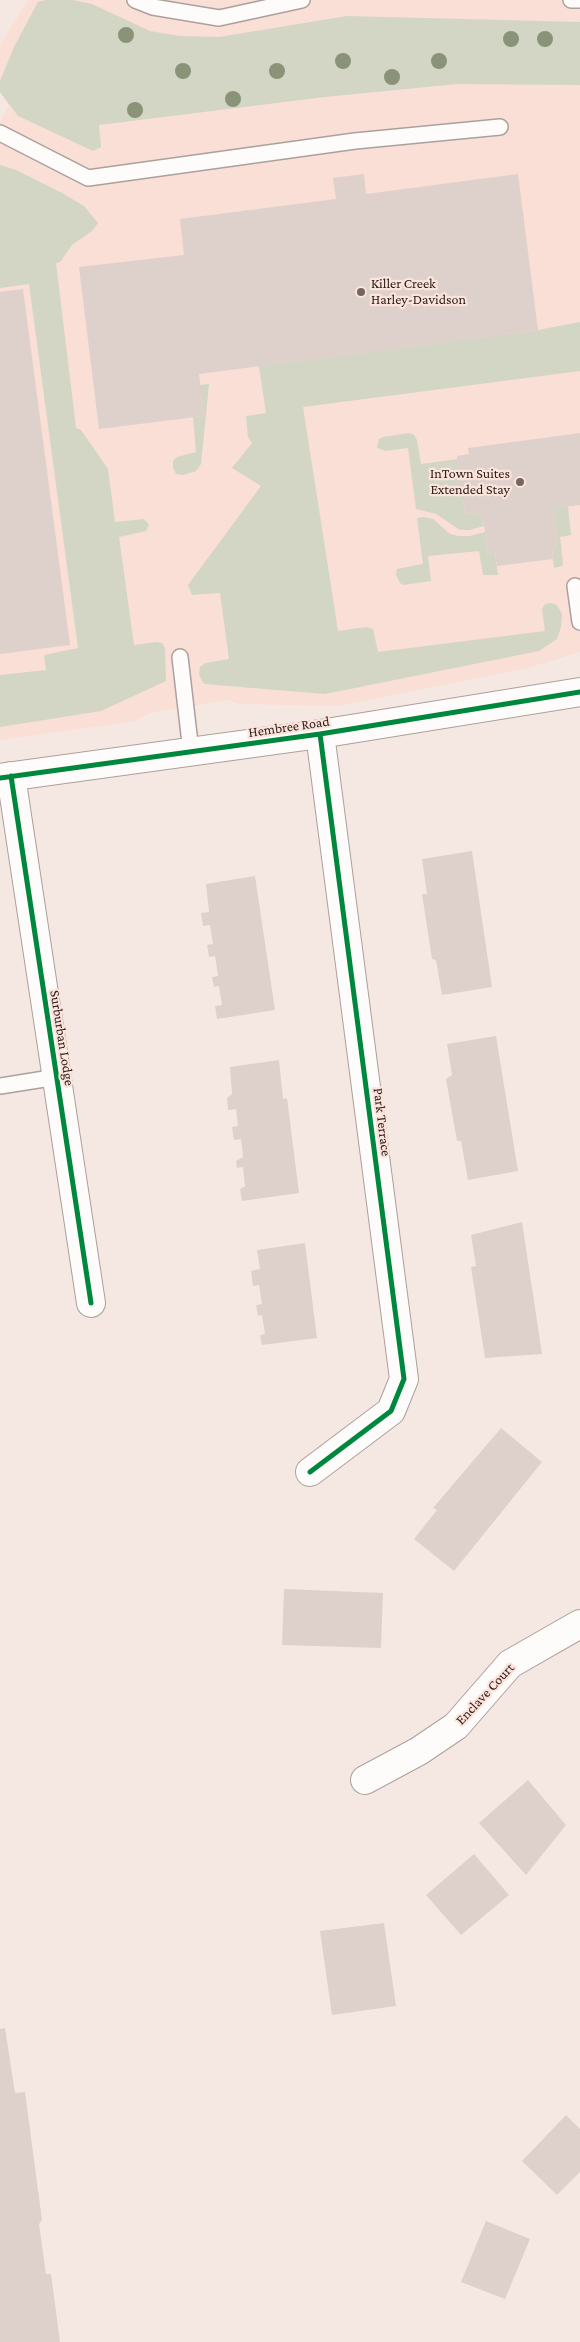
<!DOCTYPE html>
<html>
<head>
<meta charset="utf-8">
<style>
  body { margin:0 }
  canvas { display:block; background:#f5e8e3 }
</style>
</head>
<body>
<canvas width="580" height="2342"></canvas>
<script>
const context = document.querySelector('canvas').getContext('2d');
context.lineJoin = 'round';
function paint(path, color) { context.fillStyle = color; context.fill(path, 'evenodd'); }
const poly = rows => new Path2D(rows.map(r => 'M' + r).join(''));
function trace(path, color, width, dash) { context.strokeStyle = color; context.lineWidth = width; context.lineCap = dash ? 'butt' : 'round'; context.setLineDash(dash || []); context.stroke(path); }
function write(font, color, halo, rows, align = 'center') {
  context.font = font + ' "Crimson Pro",serif'; context.lineWidth = 4.5; context.setLineDash([]); context.textBaseline = 'middle'; context.strokeStyle = halo; context.fillStyle = color; for (const [text, x, y, turn = 0] of rows) {
    context.save(); context.translate(x, y); context.rotate((+turn || 0) * Math.PI / 180); context.textAlign = isNaN(turn) ? turn : align; if (halo) context.strokeText(text, 0, 0); context.fillText(text, 0, 0); context.restore();
  }
}
const built = poly([
  [28,0,580,0,580,652,528,668,339,706,239,704,227,700,150,713,135,721,0,740,0,122,9,106,0,92,0,45]
]);
const green = poly([
  [46,0,73,0,92,4,150,31,180,36,219,37,347,16,580,22,580,85,457,84,325,97,99,125,101,147,93,151,18,116,0,92,0,81,14,47,38,2],
  [0,165,16,170,62,193,84,206,98,223,92,231,72,245,60,262,56,263,76,428,81,430,108,469,115,522,144,519,149,525,146,531,119,537,134,645,156,642,162,643,165,648,166,681,101,711,0,727,0,675,46,670,44,655,78,648,29,284,0,288],
  [580,322,580,371,303,407,338,631,366,627,373,629,378,652,545,631,542,609,545,604,551,603,557,605,562,614,561,627,557,639,539,651,325,694,204,684,199,675,200,667,205,663,229,659,220,593,192,595,188,585,261,486,232,468,252,443,248,437,246,416,266,413,259,366,538,330],
  [209,384,201,464,196,471,183,475,176,474,173,468,173,461,177,457,196,452,193,417,204,416,200,385],
  [409,433,414,435,417,440,421,464,458,459,465,514,477,513,477,518,483,518,484,526,470,530,460,530,436,514,416,509,408,448,386,451,377,448,379,439,383,437],
  [568,506,571,535,560,537,563,563,562,566,554,568,552,547,558,546,553,508],
  [424,517,433,519,450,534,458,536,470,536,485,532,488,554,495,553,498,575,483,575,479,551,428,556,431,581,404,585,400,583,396,574,397,569,423,564,417,518]
]);
const building = poly([
  [364,174,366,194,518,174,538,330,199,374,204,416,99,429,79,267,184,255,180,219,336,199,333,178],
  [23,289,70,645,0,654,0,292],
  [580,433,580,505,553,508,558,546,552,547,553,559,497,566,495,553,488,554,483,518,477,518,477,513,465,514,457,456,469,454,468,448],
  [472,851,492,987,442,995,436,960,432,959,422,894,427,894,422,859],
  [255,876,275,1010,217,1019,215,1006,222,1005,219,986,214,987,212,977,218,976,215,956,209,957,207,945,213,944,210,925,203,926,201,913,209,912,206,884],
  [496,1036,518,1171,468,1180,461,1141,457,1141,446,1079,452,1075,447,1044],
  [279,1060,283,1099,287,1098,299,1193,242,1201,240,1189,245,1186,243,1167,237,1168,236,1161,243,1157,241,1139,234,1140,232,1127,238,1126,236,1109,228,1110,227,1098,232,1094,230,1067],
  [522,1222,542,1354,485,1358,471,1267,476,1266,471,1235],
  [305,1243,317,1338,262,1345,260,1335,265,1334,262,1315,258,1316,256,1305,262,1304,259,1285,253,1286,251,1271,260,1269,257,1250],
  [501,1428,542,1462,454,1571,414,1539,437,1510,433,1508],
  [284,1589,383,1593,381,1648,282,1645],
  [528,1780,566,1825,526,1875,479,1823],
  [474,1854,509,1895,461,1935,426,1895],
  [384,1923,396,2006,332,2015,320,1931],
  [5,2028,15,2093,25,2092,42,2220,39,2224,46,2274,51,2274,60,2342,0,2342,0,2029],
  [566,2115,580,2129,580,2172,557,2195,522,2161],
  [486,2221,530,2239,505,2299,461,2282]
]);
const service = poly([
  [135,0,153,7,219,18,302,0],
  [571,0,580,0],
  [0,133,88,178,355,141,500,127],
  [575,586,580,622],
  [180,657,191,752],
  [0,1086,57,1077]
]);
const minor = poly([
  [11,776,91,1303],
  [310,1472,391,1411,404,1379,320,734],
  [365,1780,419,1751,456,1726,510,1664,580,1624]
]);
const tertiary = poly([
  [0,778,320,734,580,692]
]);
const cycleway = poly([
  [11,776,91,1303],
  [0,778,320,734,580,692],
  [310,1472,391,1411,404,1379,320,734]
]);
const trees = [
  [126,35],
  [511,39],
  [545,39],
  [343,61],
  [439,61],
  [183,71],
  [277,71],
  [392,77],
  [233,99],
  [135,110]
];
const markers = [
  [361,292,5,"#736660"],
  [520,482,5,"#736660"]
];
const poiNames = [
  ["Killer Creek",371,284],
  ["Harley-Davidson",371,300],
  ["InTown Suites",510,474,"right"],
  ["Extended Stay",510,490,"right"]
];
const streetNames = [
  ["Hembree Road",289,727,-8],
  ["Surburban Lodge",62,1038,81],
  ["Park Terrace",382,1122,83],
  ["Enclave Court",485,1694,-47]
];
paint(built, '#f9dfd5');
paint(green, '#d3d6c5');
paint(building, '#ded1cc');
trace(service, '#aca09c', 18);
trace(minor, '#aca09c', 30);
trace(tertiary, '#aca09c', 30);
trace(service, '#fefcfb', 15);
trace(minor, '#fefcfb', 28);
trace(tertiary, '#fefcfb', 28);
trace(cycleway, '#00873e', 5);
context.fillStyle = '#8a9277';
for (const [x, y] of trees) { context.beginPath(); context.arc(x, y, 8, 0, 2 * Math.PI); context.fill(); }
for (const [x, y, r, color] of markers) { const dot = new Path2D(); dot.arc(x, y, r, 0, 2 * Math.PI); context.fillStyle = color; context.fill(dot); trace(dot, '#fce4dc', 2); }
write('14px', '#2d201a', '#fce4dc', poiNames, 'left');
write('14px', '#2d201a', '#fce4dc', streetNames);
</script>
</body>
</html>
